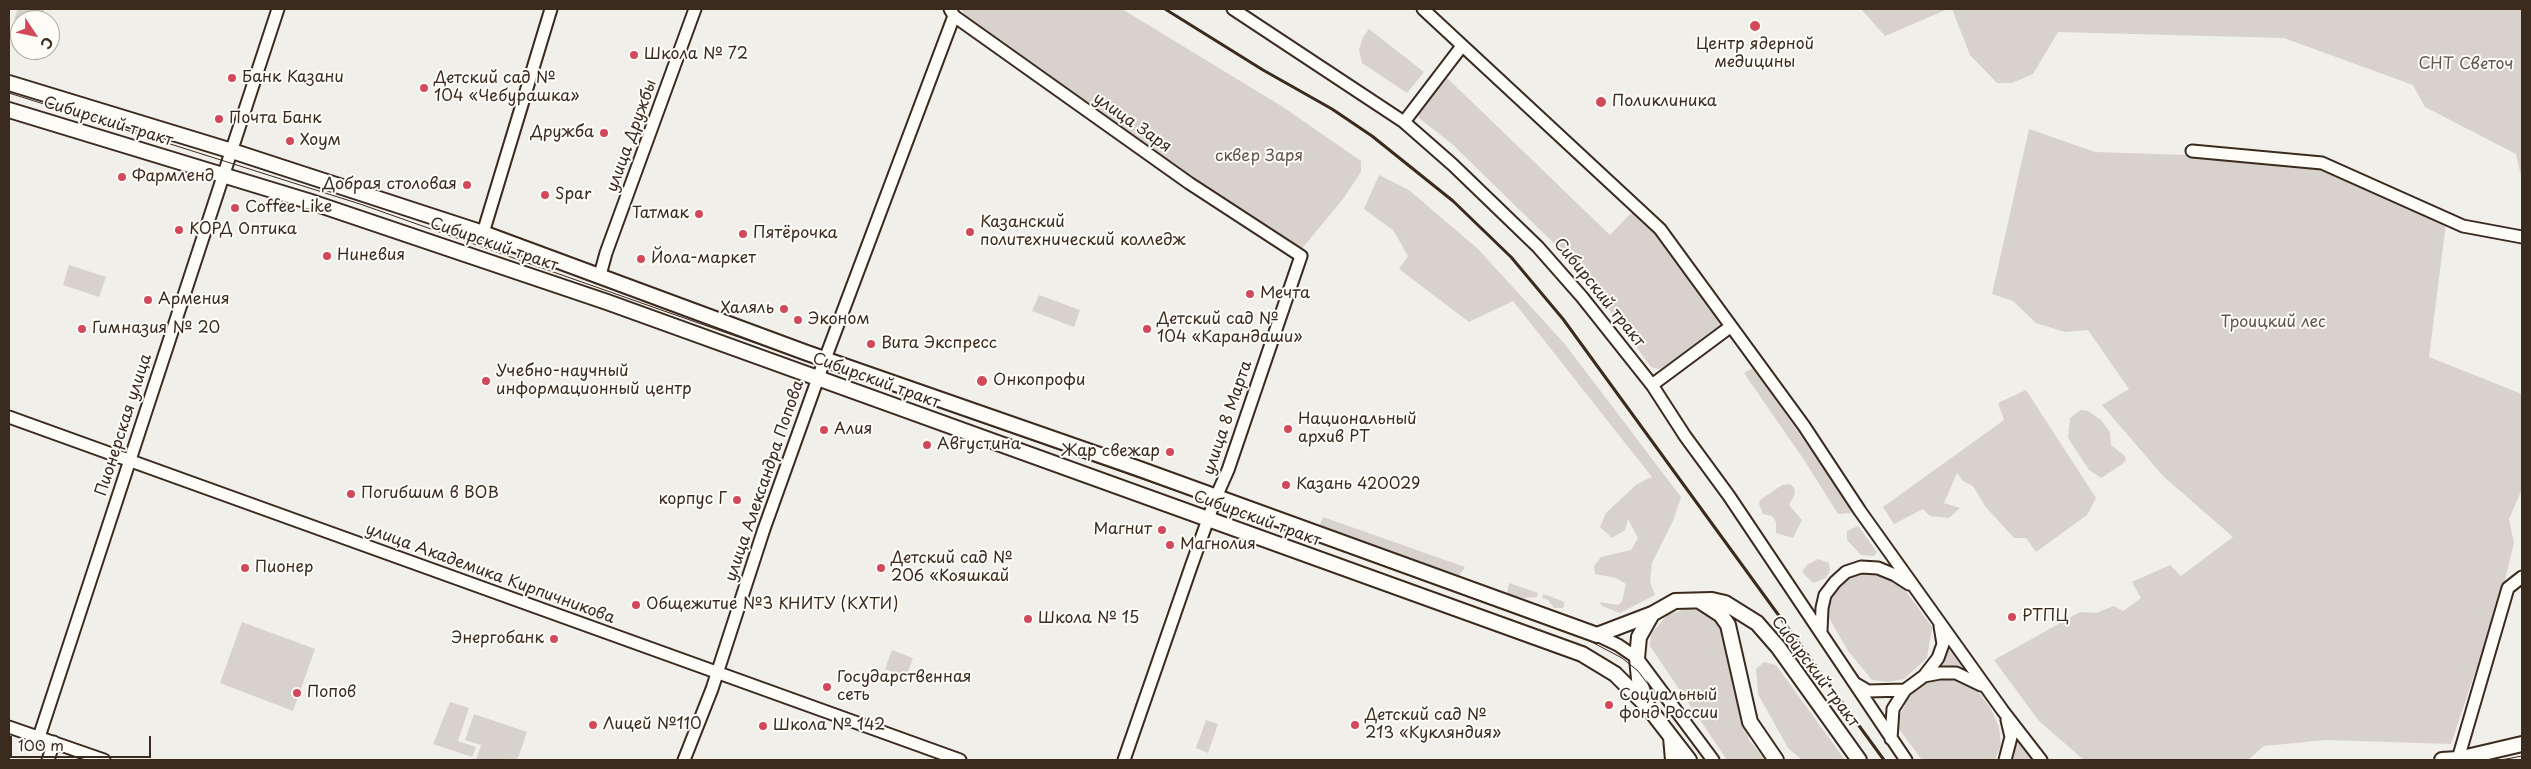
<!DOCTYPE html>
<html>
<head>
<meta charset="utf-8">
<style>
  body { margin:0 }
  #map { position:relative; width:2531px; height:769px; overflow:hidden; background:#f1efea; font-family:"Playpen Sans",sans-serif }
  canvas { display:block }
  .frame { position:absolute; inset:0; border:10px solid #3b2a1e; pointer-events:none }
  .north { position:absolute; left:10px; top:10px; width:50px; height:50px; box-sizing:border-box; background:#fdfcf7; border:1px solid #afa8a0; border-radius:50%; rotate:124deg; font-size:14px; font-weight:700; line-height:20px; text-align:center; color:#3b2a1e }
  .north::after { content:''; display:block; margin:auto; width:18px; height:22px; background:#d1495b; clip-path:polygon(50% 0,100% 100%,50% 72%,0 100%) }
  .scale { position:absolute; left:10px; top:736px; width:141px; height:22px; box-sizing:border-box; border:2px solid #3b2a1e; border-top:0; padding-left:6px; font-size:15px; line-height:18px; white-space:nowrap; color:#3b2a1e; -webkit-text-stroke:4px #fdfcf7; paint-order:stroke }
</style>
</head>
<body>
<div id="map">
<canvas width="2531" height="769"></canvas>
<div class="frame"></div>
<div class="north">С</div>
<div class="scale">100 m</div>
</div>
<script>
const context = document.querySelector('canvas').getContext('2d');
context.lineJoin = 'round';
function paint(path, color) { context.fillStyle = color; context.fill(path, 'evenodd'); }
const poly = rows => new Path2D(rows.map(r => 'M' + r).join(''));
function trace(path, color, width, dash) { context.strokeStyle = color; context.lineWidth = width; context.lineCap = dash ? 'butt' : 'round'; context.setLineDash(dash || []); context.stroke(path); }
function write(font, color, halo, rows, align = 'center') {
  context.font = font + ' "Playpen Sans",sans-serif'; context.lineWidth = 4; context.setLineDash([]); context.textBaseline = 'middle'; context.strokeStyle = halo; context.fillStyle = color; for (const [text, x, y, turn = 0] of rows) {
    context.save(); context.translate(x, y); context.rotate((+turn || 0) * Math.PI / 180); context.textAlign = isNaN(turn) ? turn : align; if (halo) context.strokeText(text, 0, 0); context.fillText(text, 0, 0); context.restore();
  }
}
const green = poly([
  [18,9,44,9,41,20,20,21,14,19],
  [961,9,1122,9,1283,107,1361,161,1361,172,1343,199,1300,251,969,21],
  [1861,9,1948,9,1885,36],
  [1952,9,2522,9,2522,180,2516,154,2425,107,2413,85,2284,38,2058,32,2033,74,2012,83,1997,83,1970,55],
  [1369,29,1424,72,1407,93,1362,63,1359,50,1363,37],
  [1443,74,1610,235,1630,214,1636,214,1660,238,1713,310,1720,325,1662,368,1658,369,1651,367,1598,294,1567,256,1452,144,1419,118,1419,109],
  [2029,129,2095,152,2187,155,2318,166,2446,223,2429,357,2522,394,2522,489,2509,519,2514,543,2502,592,2451,744,2326,740,2264,746,2248,760,2084,760,2039,721,1994,660,2080,612,2096,613,2114,606,2123,611,2141,598,2132,582,2170,565,2181,576,2233,537,2163,476,2102,405,2129,389,2088,330,2065,332,2036,323,2013,301,1992,294],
  [1379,175,1409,190,1478,249,1564,343,1681,497,1673,521,1652,563,1650,582,1655,595,1620,613,1602,606,1599,602,1618,605,1622,601,1626,584,1616,578,1595,574,1594,566,1601,557,1631,550,1638,538,1628,519,1625,530,1612,538,1600,527,1606,513,1637,484,1652,477,1513,301,1469,322,1399,269,1408,256,1393,230,1364,209],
  [69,265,106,277,99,297,63,285],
  [1039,295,1080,310,1074,327,1032,311],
  [1753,368,1848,503,1851,513,1838,514,1804,460,1744,373],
  [2026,390,2096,498,2087,515,2036,552,2026,538,2014,538,1985,506,1973,486,1963,481,1957,473,1944,503,1960,508,1949,518,1930,516,1923,509,1894,524,1883,507,2004,420,1998,403],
  [2081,410,2088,411,2101,420,2110,432,2111,445,2125,456,2126,460,2121,465,2101,478,2089,470,2068,438,2070,418],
  [1790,484,1794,488,1795,494,1789,505,1802,520,1793,538,1776,533,1776,522,1772,516,1763,514,1759,504,1760,500,1782,485],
  [1323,517,1465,567,1460,575,1455,576,1319,527],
  [1858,526,1877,552,1874,556,1861,555,1847,540,1847,531],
  [1818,559,1829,563,1830,570,1826,578,1813,583,1802,572,1807,565],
  [1872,570,1897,579,1932,627,1927,658,1904,679,1888,682,1872,680,1848,651,1829,618,1829,607,1836,588,1850,576],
  [1509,583,1538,593,1537,597,1523,598,1507,594],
  [1543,594,1565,602,1563,608,1554,608,1548,600,1542,598],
  [1686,609,1702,610,1723,626,1749,740,1766,760,1727,760,1650,646,1651,634,1667,615],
  [242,622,315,649,293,711,220,683],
  [1948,643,1968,671,1946,666,1936,667,1944,658],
  [892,650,913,658,906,677,885,669],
  [1764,662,1776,665,1845,760,1802,760,1788,748,1758,694,1756,669],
  [1935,678,1956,680,1979,692,1991,709,1999,727,2001,745,1995,760,1922,760,1899,729,1900,716,1908,698,1921,685],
  [450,702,469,708,458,741,476,747,472,757,433,744],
  [474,714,527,732,518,758,499,751,517,758,517,760,476,760,481,745,465,740],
  [1206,720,1218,724,1208,753,1196,748],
  [2014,731,2035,760,2010,760,2015,742]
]);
const minor = poly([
  [950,9,954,16,1189,183,1301,256,1228,470,1216,497,1192,564,1124,760],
  [1233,9,1404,122,1453,165,1538,247,1582,297,1652,385,1685,436,1729,496,1906,760],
  [1423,9,1660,229,1804,426,1860,511,2003,711,2041,760],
  [1404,122,1462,46],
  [2192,151,2322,163,2463,226,2522,237],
  [483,233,551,9],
  [600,275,606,253,695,9],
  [1652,385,1730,327],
  [9,417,960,760],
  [1821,631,1822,608,1825,595,1835,582,1846,572,1861,567,1878,568,1895,575,1909,584],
  [1597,635,1618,645,1637,658,1713,760],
  [1924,676,1938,658,1943,644,1940,626],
  [1856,684,1868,691,1905,690],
  [9,727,104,760],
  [39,737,278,9],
  [1891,739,1893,709,1905,690,1924,676,1940,673,1956,673,1981,685],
  [2458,759,2508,588,2522,577],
  [48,760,54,742],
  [684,760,712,689,764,529,822,367,954,16],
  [2005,760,2011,737,2007,720]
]);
const major = poly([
  [9,83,232,151,483,233,807,353,1137,468,1597,635,1652,614,1675,601,1712,600,1725,603,1757,623,1778,647,1859,760],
  [9,110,308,201,607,302,1582,654,1615,674,1648,707,1689,760],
  [1701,602,1721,615,1728,625,1750,722,1776,760],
  [1647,705,1639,679,1637,658,1639,637,1652,614],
  [1671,737,1673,760],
  [2442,760,2458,759,2522,744]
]);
const tram = poly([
  [9,93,360,204,1213,504,1588,640,1622,658,1638,671,1705,760],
  [2501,760,2522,756]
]);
const rail = poly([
  [1165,9,1263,70,1332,109,1372,136,1453,201,1511,257,1563,319,1884,760]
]);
const markers = [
  [1755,26,6,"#d1495b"],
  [634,55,5,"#d1495b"],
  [232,78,5,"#d1495b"],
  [424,88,5,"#d1495b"],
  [1601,102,6,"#d1495b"],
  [219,119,5,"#d1495b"],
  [604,133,5,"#d1495b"],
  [290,141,5,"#d1495b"],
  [122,177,5,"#d1495b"],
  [467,185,5,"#d1495b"],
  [545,195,5,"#d1495b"],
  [235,208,5,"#d1495b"],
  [699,214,5,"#d1495b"],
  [179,230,5,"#d1495b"],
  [970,232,5,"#d1495b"],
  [743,234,5,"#d1495b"],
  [327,256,5,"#d1495b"],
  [641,259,5,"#d1495b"],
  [1250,294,5,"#d1495b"],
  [148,300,5,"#d1495b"],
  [784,309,5,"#d1495b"],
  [798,320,5,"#d1495b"],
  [82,329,5,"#d1495b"],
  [1147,329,5,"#d1495b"],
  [871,344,5,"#d1495b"],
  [486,381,5,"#d1495b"],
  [982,381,6,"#d1495b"],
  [1288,429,5,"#d1495b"],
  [824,430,5,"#d1495b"],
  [927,445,5,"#d1495b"],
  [1170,452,5,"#d1495b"],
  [1286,485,5,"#d1495b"],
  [351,494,5,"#d1495b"],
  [737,500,5,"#d1495b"],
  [1162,530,5,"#d1495b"],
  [1170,545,5,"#d1495b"],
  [245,568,5,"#d1495b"],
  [881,568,5,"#d1495b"],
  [636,605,5,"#d1495b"],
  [2012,617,5,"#d1495b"],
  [1028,619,5,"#d1495b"],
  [554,639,5,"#d1495b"],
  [827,687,5,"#d1495b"],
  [297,693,5,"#d1495b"],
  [1609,705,5,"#d1495b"],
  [593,725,5,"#d1495b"],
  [1355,725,5,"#d1495b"],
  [763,726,5,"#d1495b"]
];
const poiNames = [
  ["Центр ядерной",1755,45,"center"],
  ["медицины",1755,63,"center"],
  ["Школа № 72",644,55],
  ["Банк Казани",242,78],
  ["Детский сад №",434,79],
  ["104 «Чебурашка»",434,97],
  ["Поликлиника",1612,102],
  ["Почта Банк",229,119],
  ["Дружба",594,133,"right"],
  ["Хоум",300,141],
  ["Фармленд",132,177],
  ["Добрая столовая",457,185,"right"],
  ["Spar",555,195],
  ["Coffee Like",245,208],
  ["Татмак",689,214,"right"],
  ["Казанский",980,223],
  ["политехнический колледж",980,241],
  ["КОРД Оптика",189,230],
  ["Пятёрочка",753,234],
  ["Ниневия",337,256],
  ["Йола-маркет",651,259],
  ["Мечта",1260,294],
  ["Армения",158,300],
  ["Халяль",774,309,"right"],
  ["Эконом",808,320],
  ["Детский сад №",1157,320],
  ["104 «Карандаши»",1157,338],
  ["Гимназия № 20",92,329],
  ["Вита Экспресс",881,344],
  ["Учебно-научный",496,372],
  ["информационный центр",496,390],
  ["Онкопрофи",993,381],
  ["Национальный",1298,420],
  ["архив РТ",1298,438],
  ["Алия",834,430],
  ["Августина",937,445],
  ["Жар свежар",1160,452,"right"],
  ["Казань 420029",1296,485],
  ["Погибшим в ВОВ",361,494],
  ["корпус Г",727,500,"right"],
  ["Магнит",1152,530,"right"],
  ["Магнолия",1180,545],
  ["Детский сад №",891,559],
  ["206 «Кояшкай",891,577],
  ["Пионер",255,568],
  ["Общежитие №3 КНИТУ (КХТИ)",646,605],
  ["РТПЦ",2022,617],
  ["Школа № 15",1038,619],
  ["Энергобанк",544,639,"right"],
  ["Государственная",837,678],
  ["сеть",837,696],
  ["Попов",307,693],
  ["Социальный",1619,696],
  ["фонд России",1619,714],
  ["Детский сад №",1365,716],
  ["213 «Кукляндия»",1365,734],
  ["Лицей №110",603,725],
  ["Школа № 142",773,726]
];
const parkNames = [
  ["СНТ Светоч",2466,65],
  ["сквер Заря",1259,157],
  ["Троицкий лес",2273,323]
];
const streetNames = [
  ["Сибирский тракт",108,122,17],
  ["улица Заря",1132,123,35],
  ["улица Дружбы",632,136,-70],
  ["Сибирский тракт",494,245,19],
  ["Сибирский тракт",1599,293,51],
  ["Сибирский тракт",876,381,20],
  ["улица 8 Марта",1228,418,-71],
  ["Пионерская улица",124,425,-72],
  ["улица Александра Попова",765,481,-71],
  ["Сибирский тракт",1257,519,20],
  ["улица Академика Кирпичникова",490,574,20],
  ["Сибирский тракт",1815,672,53]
];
paint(green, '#d7d2cc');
trace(minor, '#3b2a1e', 15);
trace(major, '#3b2a1e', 18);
trace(minor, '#fdfcf7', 11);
trace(major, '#fdfcf7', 14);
trace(tram, '#3b2a1e', 1);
trace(rail, '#3b2a1e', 3);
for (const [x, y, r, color] of markers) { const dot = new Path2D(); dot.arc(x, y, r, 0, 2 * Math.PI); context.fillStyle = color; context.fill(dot); trace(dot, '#fdfcf7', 2); }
write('16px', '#3b2a1e', '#fdfcf7', poiNames, 'left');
write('16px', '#62544a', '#fdfcf7', parkNames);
write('16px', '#3b2a1e', '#fdfcf7', streetNames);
</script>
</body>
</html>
